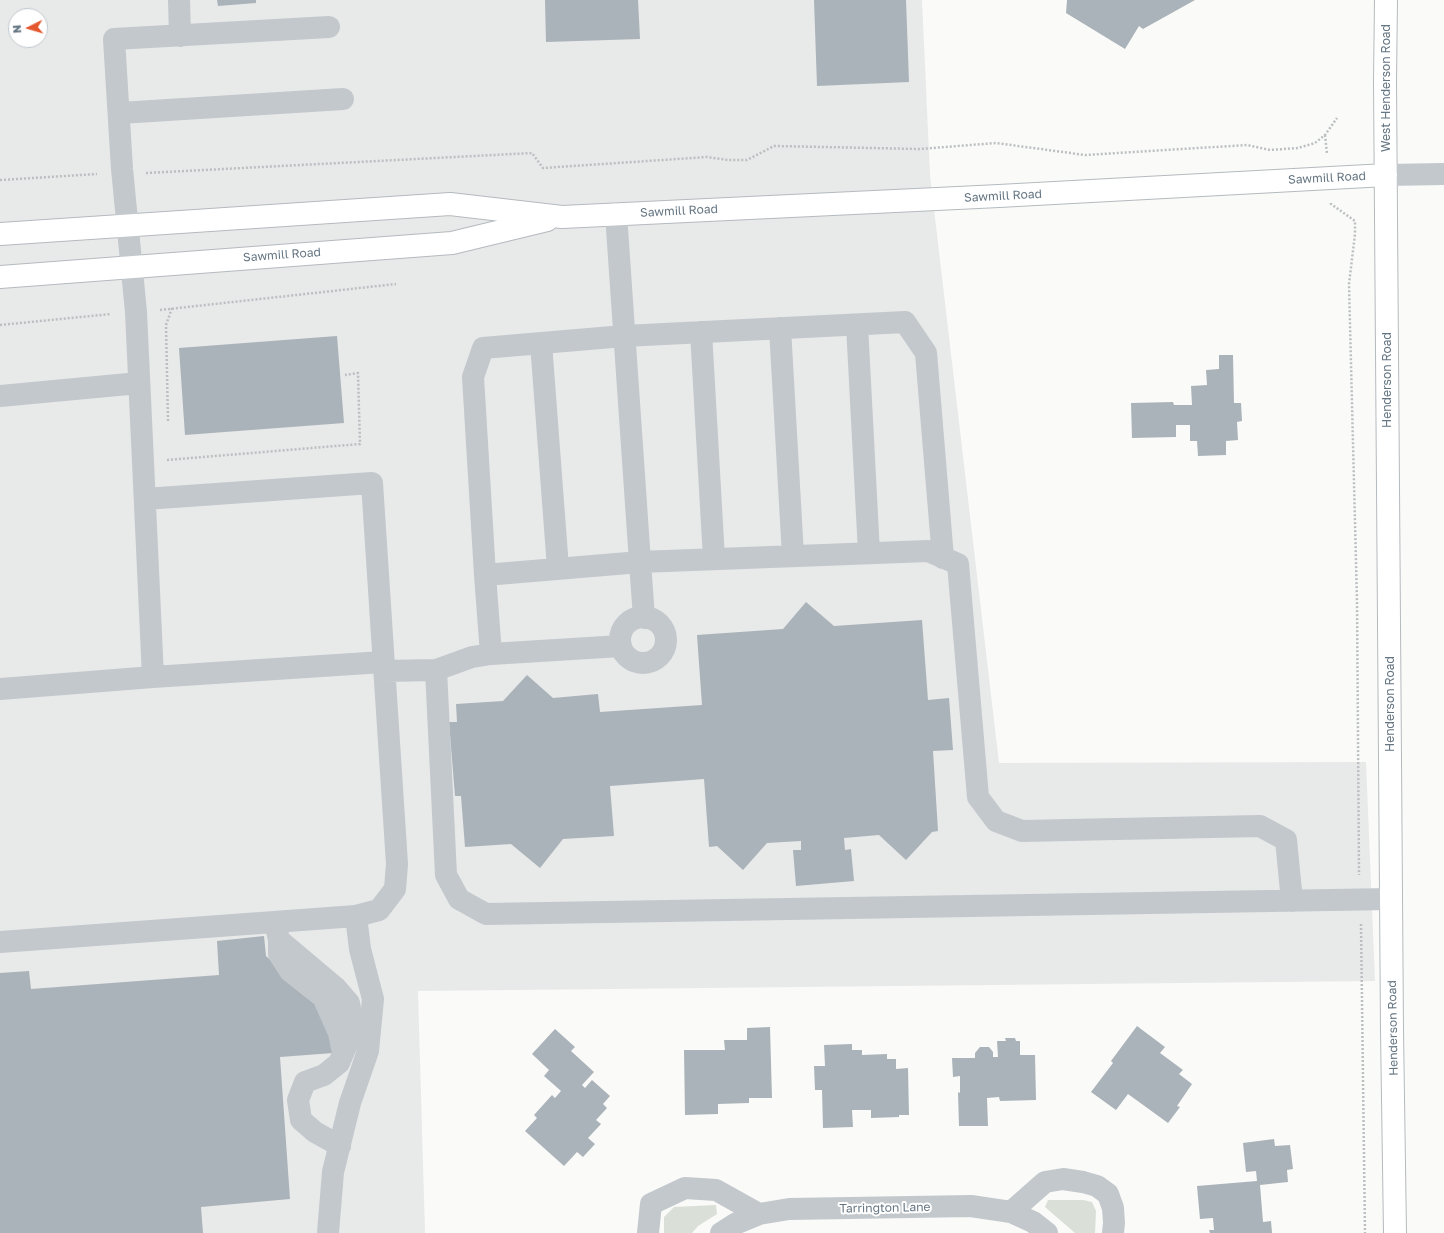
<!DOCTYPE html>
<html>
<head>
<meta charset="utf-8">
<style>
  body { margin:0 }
  #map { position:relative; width:1444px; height:1233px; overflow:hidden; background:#fafaf8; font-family:"Golos Text",sans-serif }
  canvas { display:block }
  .north { position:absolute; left:8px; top:8px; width:40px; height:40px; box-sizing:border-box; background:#fff; border:1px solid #c1c8cd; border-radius:50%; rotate:265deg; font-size:11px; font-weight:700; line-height:16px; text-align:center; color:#657683 }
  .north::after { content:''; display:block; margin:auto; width:14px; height:18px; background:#e4572e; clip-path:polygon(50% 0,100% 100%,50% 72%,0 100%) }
</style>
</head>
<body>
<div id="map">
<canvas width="1444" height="1233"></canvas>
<div class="north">N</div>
</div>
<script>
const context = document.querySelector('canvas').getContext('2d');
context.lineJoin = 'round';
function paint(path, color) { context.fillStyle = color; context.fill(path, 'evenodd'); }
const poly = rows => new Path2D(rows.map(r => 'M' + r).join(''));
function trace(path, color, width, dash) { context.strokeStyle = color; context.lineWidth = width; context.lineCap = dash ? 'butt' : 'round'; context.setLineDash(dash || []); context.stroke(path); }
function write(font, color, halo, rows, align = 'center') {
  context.font = font + ' "Golos Text",sans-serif'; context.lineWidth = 4; context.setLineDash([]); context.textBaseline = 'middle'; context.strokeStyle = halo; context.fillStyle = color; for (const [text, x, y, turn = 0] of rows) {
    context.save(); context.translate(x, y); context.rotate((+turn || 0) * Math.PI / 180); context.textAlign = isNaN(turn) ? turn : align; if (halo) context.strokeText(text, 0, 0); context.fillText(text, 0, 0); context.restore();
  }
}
const built = poly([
  [0,0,922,0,930,175,999,763,1366,762,1375,981,418,991,425,1233,0,1233],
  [16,16,40,16,40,40,16,40]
]);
const green = poly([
  [1048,1200,1083,1200,1092,1202,1096,1211,1095,1233,1075,1233,1045,1207],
  [716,1205,717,1214,698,1226,692,1233,664,1233,664,1217,674,1207]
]);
const building = poly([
  [217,0,256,0,256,3,218,6],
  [545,0,638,0,640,39,546,42],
  [814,0,906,0,909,82,817,86],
  [1067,0,1195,0,1143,29,1139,26,1125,49,1066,13],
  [337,336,344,423,185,435,179,348],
  [1219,355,1233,355,1234,403,1241,403,1242,421,1237,422,1238,440,1226,441,1226,455,1198,456,1197,441,1190,441,1190,425,1176,425,1176,437,1132,438,1131,403,1173,402,1174,405,1192,405,1191,386,1207,385,1206,370,1219,369],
  [806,602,834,626,922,620,928,700,949,698,953,750,933,751,938,831,932,832,906,860,879,835,844,838,845,850,851,849,854,881,796,886,793,850,801,850,801,841,767,843,743,870,717,846,709,847,704,779,610,786,614,836,563,839,540,868,511,844,465,847,461,796,455,796,449,722,457,722,456,704,503,701,527,675,553,698,598,694,600,712,702,705,697,635,783,629],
  [264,936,266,956,330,1013,333,1053,280,1057,290,1199,201,1207,203,1233,0,1233,0,973,29,971,31,989,219,975,217,941],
  [1137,1026,1165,1047,1160,1053,1183,1070,1179,1074,1192,1084,1177,1106,1180,1107,1168,1123,1128,1094,1116,1110,1091,1092,1113,1063,1111,1061],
  [770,1027,772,1098,749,1098,749,1103,718,1104,718,1114,685,1115,684,1050,725,1050,724,1040,747,1040,747,1028],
  [555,1029,575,1047,571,1051,594,1072,582,1085,585,1088,592,1080,610,1096,603,1104,607,1108,596,1120,601,1124,588,1138,595,1144,583,1157,577,1152,564,1166,525,1131,537,1118,534,1115,552,1095,555,1098,561,1091,544,1076,549,1070,532,1054],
  [1005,1038,1015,1038,1016,1041,1020,1041,1020,1055,1035,1055,1036,1100,1000,1101,999,1097,987,1098,988,1126,959,1126,958,1092,960,1093,960,1076,953,1077,952,1058,975,1058,975,1053,980,1047,989,1047,993,1052,993,1057,998,1057,997,1041,1006,1041],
  [852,1044,852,1050,862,1050,862,1055,887,1054,887,1059,896,1059,896,1069,908,1068,909,1115,899,1115,899,1117,871,1118,871,1110,852,1110,853,1127,823,1128,822,1090,815,1090,814,1066,825,1066,824,1045],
  [1274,1139,1275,1146,1290,1145,1293,1169,1287,1170,1288,1182,1260,1185,1263,1222,1271,1221,1272,1233,1210,1233,1209,1230,1214,1230,1213,1218,1200,1219,1197,1186,1257,1181,1256,1171,1246,1172,1243,1143]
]);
const path = poly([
  [1325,135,1327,154],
  [146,173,532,153,543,168,707,157,728,160,747,160,774,146,920,149,996,143,1085,155,1247,145,1270,150,1298,148,1315,143,1325,135,1337,118],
  [0,180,97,174],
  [1331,203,1331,204,1355,221,1355,234,1349,284,1357,602,1359,875],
  [160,310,396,284],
  [0,325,111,314],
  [168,421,166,325,172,308],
  [167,460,360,444,358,373,345,375],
  [1361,924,1365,1233]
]);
const minor = poly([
  [179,0,180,36],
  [120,113,343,99],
  [1386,175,1444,174],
  [857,325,869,553],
  [780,328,793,556],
  [701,332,714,559],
  [541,343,558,568],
  [0,396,139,383],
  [145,499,372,483,397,864,395,889,379,910,356,916],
  [485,575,473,377,483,348,624,336,905,322,926,353,943,558],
  '620 640a23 23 0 1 1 46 0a23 23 0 1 1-46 0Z',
  [644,618,640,562,928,551,958,564,978,797,996,821,1022,831,1260,826,1286,840,1292,901],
  [491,654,621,646],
  [436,670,446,875,459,899,486,914,1391,899],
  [384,671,436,670,472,657,491,654,485,575,640,562,616,214],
  [153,677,383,662],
  [0,689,153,677,136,312,122,169,114,39,329,27],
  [275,922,279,940,336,988,349,1003,353,1025,348,1042,339,1063,324,1075,305,1082,298,1100,301,1120,315,1132,340,1146],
  [279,940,279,954,290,971,323,997,339,1033,343,1053],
  [0,942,356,916,360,949,373,999,368,1051,350,1103,333,1172,328,1233],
  [1011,1212,1045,1182,1063,1179,1083,1182,1097,1186,1108,1194,1113,1208,1114,1223,1113,1233],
  [648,1233,651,1204,685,1188,716,1190,759,1214],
  [721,1233,735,1224,759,1214,789,1209,971,1206,1011,1212,1033,1222,1047,1233]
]);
const major = poly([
  [1386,0,1385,81,1392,1030,1395,1233],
  [0,234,450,204,562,217,999,196,1386,175],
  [0,277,452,243,547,220]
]);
const streetNames = [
  ["West Henderson Road",1386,88,-90],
  ["Sawmill Road",1327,178,-3],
  ["Sawmill Road",1003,196,-3],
  ["Sawmill Road",679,211,-3],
  ["Sawmill Road",282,255,-4],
  ["Henderson Road",1387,380,-90],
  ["Henderson Road",1390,704,-90],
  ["Henderson Road",1393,1028,-91],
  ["Tarrington Lane",885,1208,-1]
];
paint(built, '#e8e9e9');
paint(green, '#dadfd7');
paint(building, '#aab3b9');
trace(major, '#b5babe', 24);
trace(path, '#bbbfc2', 2.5, [2, 2]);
trace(minor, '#c3c8cc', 22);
trace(major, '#fff', 22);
write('12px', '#657683', '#fff', streetNames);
</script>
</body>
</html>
